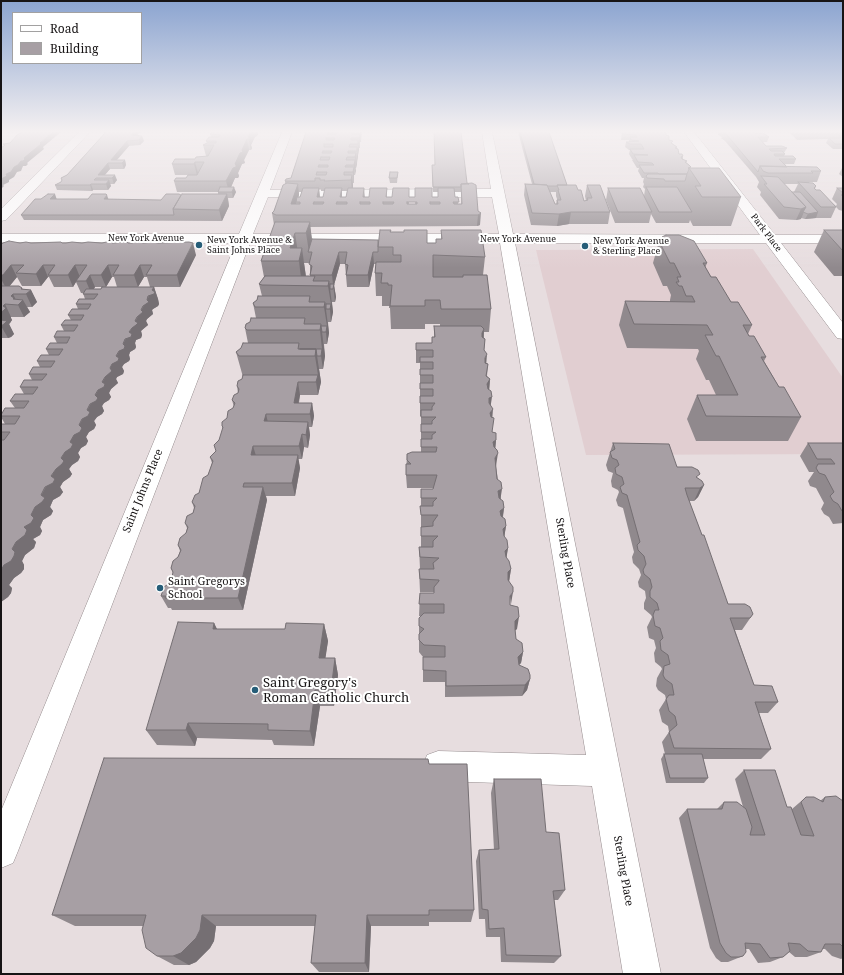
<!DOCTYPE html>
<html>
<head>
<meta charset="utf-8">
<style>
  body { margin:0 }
  #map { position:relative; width:844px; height:975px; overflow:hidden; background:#e7dddf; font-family:"Noto Serif",serif }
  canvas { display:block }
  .frame { position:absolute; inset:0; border:2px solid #171415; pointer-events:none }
  .legend { position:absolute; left:12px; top:12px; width:130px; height:52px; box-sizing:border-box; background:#fff; border:1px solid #a2a1a1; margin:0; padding:5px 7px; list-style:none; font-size:12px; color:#171415 }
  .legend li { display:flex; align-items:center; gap:8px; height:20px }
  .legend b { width:20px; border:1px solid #a2a1a1 }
</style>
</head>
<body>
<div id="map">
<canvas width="844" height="975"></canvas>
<div class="frame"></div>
<ul class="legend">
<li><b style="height:5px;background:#fff"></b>Road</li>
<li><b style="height:11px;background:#a79fa4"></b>Building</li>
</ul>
</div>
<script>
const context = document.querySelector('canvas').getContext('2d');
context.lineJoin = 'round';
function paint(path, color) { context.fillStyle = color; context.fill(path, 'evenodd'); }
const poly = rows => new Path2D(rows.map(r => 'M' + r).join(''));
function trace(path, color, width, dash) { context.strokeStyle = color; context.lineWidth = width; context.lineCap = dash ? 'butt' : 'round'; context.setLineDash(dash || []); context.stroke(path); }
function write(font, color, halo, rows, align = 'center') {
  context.font = font + ' "Noto Serif",serif'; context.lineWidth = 4; context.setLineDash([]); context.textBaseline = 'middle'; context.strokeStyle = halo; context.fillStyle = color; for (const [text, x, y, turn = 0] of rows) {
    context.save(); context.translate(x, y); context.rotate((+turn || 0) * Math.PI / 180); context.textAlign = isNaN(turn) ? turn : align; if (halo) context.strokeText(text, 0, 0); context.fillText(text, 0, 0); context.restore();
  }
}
const built = poly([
  [753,249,843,378,843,454,586,455,536,250]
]);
const minor = poly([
  [79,132,90,132,6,220,1,221,1,209,79,132],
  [282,132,292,132,270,190,491,189,482,132,492,132,513,234,760,235,684,132,694,132,775,235,843,235,843,243,781,243,843,323,843,339,837,338,766,243,515,243,661,974,623,974,592,786,438,781,427,777,423,766,427,755,438,751,586,755,500,243,250,243,18,851,13,863,1,868,1,811,236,243,1,242,1,234,239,234,282,132],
  [268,197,492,197,499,234,253,234,268,197]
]);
const wall = poly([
  [105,132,140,132,137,135,142,136,144,141,140,145,129,146,117,160,125,160,126,165,124,169,110,169,105,175,117,180,114,184,110,184,111,186,108,190,93,190,92,191,57,190,55,185,61,182,62,181,61,178,67,175,104,134,104,133],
  [212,132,258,132,258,135,255,137,251,145,252,148,251,150,249,150,244,160,245,163,242,164,238,173,239,176,238,178,235,178,231,187,236,192,233,198,228,198,229,206,222,221,24,220,21,215,57,199,161,200,181,195,181,196,218,194,218,192,177,192,174,181,197,175,175,175,172,164,208,156,206,156,203,145,207,143,206,141,211,137,210,134],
  [306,132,362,132,361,142,360,142,360,148,359,148,358,155,357,164,356,168,355,168,355,175,354,175,354,183,353,183,353,188,365,197,369,197,387,188,387,197,392,197,409,188,409,197,438,197,438,192,433,192,432,165,467,183,478,211,480,225,477,226,310,227,312,239,378,240,391,230,391,232,427,243,436,243,441,239,441,230,485,257,483,275,491,309,489,332,484,332,484,338,485,339,484,351,486,363,488,364,487,376,490,379,489,390,492,418,492,432,496,440,495,448,496,467,501,499,504,508,503,517,506,526,504,537,508,548,506,558,511,569,509,581,510,605,517,629,515,630,516,639,523,652,521,663,519,665,530,679,527,690,522,696,445,697,445,682,423,682,423,657,419,652,419,626,420,616,419,616,420,593,434,593,434,592,420,592,419,569,420,569,419,547,421,547,421,489,433,489,433,488,407,488,406,475,407,454,421,452,421,416,420,416,420,363,416,363,416,343,432,343,434,337,434,326,440,326,440,324,425,324,425,329,391,329,390,308,389,308,389,306,382,306,382,296,376,296,375,273,376,264,374,264,369,287,347,287,345,264,340,264,334,285,336,297,335,302,332,302,333,312,331,322,328,322,329,333,327,344,324,344,325,356,324,362,323,369,319,369,321,382,318,395,300,395,299,403,312,403,314,416,312,427,309,427,310,435,308,448,304,447,302,459,298,459,300,468,295,496,266,496,267,500,243,610,172,610,171,608,168,608,161,596,171,582,173,573,171,568,178,557,180,551,178,545,186,533,187,528,185,523,193,513,194,508,192,502,199,493,208,475,212,463,210,457,216,451,223,430,222,426,233,408,234,407,232,400,238,393,237,386,242,379,243,377,236,352,248,343,245,328,256,318,253,303,262,296,259,284,264,277,261,261,274,225,272,213,274,211,285,184,285,181,291,178],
  [319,189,321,189,321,191,325,191,323,197,320,197],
  [342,191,347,191,346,197,342,197],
  [299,192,302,192,300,197,298,197,299,195],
  [455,192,461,192,461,204,458,204,458,197,455,197],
  [409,202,415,202,415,204,409,204],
  [304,263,310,263,310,276,306,276],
  [518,132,549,132,567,185,578,190,584,201,586,201,585,196,587,185,610,212,608,224,569,224,557,226,531,225,524,195,525,184,532,184],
  [550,192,556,192,556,196,557,199,556,204,555,204],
  [622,132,664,132,669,140,673,144,677,147,676,148,679,154,683,156,683,159,691,167,690,168,741,197,731,226,693,226,690,220,689,223,656,223,651,214,649,223,615,223,606,200,608,188,644,196,645,189,643,187,644,184,643,182,644,178,642,178,638,171,639,168,637,168,632,160,633,159,632,159,629,154,630,150,629,150,625,147,626,142,629,142,629,140,621,140],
  [718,132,754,132,755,133,769,137,767,142,763,142,766,146,787,148,784,153,785,154,784,156,796,159,794,164,785,164,787,167,821,171,817,182,809,182,809,183,816,186,815,189,836,206,837,204,832,199,837,188,843,188,843,211,839,210,836,207,831,218,816,218,805,219,801,218,801,219,796,220,779,219,760,195,761,192,757,187,759,182,756,177,725,141,721,138,722,137,718,135],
  [784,184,798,184,794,192,792,193],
  [789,132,843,132,843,149,833,149,826,143,828,139,797,140],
  [843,166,843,177,839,174],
  [398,172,397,183,390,183,389,178],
  [824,230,843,230,843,276,834,276,814,252],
  [662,237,707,263,705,268,711,277,731,302,752,325,748,334,766,357,764,361,779,387,801,417,788,441,696,441,687,419,697,395,716,395,709,380,706,380,696,359,699,351,698,349,627,348,619,325,625,301,670,302,670,300,671,295,667,286,663,286,653,263,659,241,661,241],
  [20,243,143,243,196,255,180,287,154,287,158,299,159,304,158,306,153,309,152,310,153,314,147,319,146,321,148,325,142,330,141,331,142,335,141,338,136,340,135,343,136,347,135,349,130,352,129,355,130,359,129,361,124,364,122,367,124,371,123,374,117,377,116,379,118,383,111,389,109,393,111,397,109,400,104,403,102,406,104,411,102,414,97,417,94,421,96,425,94,429,89,432,86,437,88,441,86,445,81,448,78,453,80,457,78,461,72,465,69,469,72,474,70,477,63,482,60,487,63,492,60,496,53,500,50,507,53,511,51,515,43,520,40,527,42,531,40,535,33,539,36,542,34,548,25,555,22,561,24,565,24,569,21,573,14,578,9,585,12,588,11,593,8,597,1,602,1,424,5,424,1,417,1,415,15,408,10,401,24,394,20,387,32,380,29,374,40,367,37,361,49,355,46,349,57,343,54,337,64,331,61,325,71,320,68,315,78,309,76,304,85,299,83,293,81,293,76,282,73,287,54,287,49,277,48,277,41,286,22,286,17,277,9,286,22,288,23,289,31,290,37,302,32,307,27,307,30,312,24,317,11,317,11,318,12,320,10,323,9,324,14,334,11,337,8,338,1,338,1,245],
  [112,277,114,277,117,287,106,287],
  [144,277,147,277,150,287,138,287],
  [95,287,102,287,101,289,94,289],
  [613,443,677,467,698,478,704,485,698,497,694,501,689,501,702,535,728,604,753,614,742,630,735,630,754,685,778,702,768,713,759,713,771,749,761,759,703,759,708,778,704,783,666,783,661,759,664,754,665,754,662,742,669,732,668,726,662,722,659,710,666,699,665,695,658,690,656,686,657,678,662,669,661,667,655,662,654,653,656,648,654,640,649,638,647,627,652,617,651,615,644,609,644,603,646,598,645,591,639,587,638,582,641,575,639,569,633,563,632,557,634,552,623,508,618,506,616,500,619,492,618,490,612,487,611,481,613,473,608,471,606,465],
  [808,443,843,443,843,523,833,524,829,517,824,514,821,509,824,503,816,488,810,486,808,481,814,472,809,472,800,456],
  [214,623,217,629,285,629,324,624,328,641,325,658,335,658,338,675,334,706,320,706,314,746,274,745,272,740,197,738,195,746,157,745,146,730],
  [429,764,474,910,471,922,429,922,429,926,371,926,369,972,319,972,311,963,315,926,216,926,214,941,210,948,196,962,189,965,174,965,157,956,143,926,75,926,52,915],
  [744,770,787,807,792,809,806,797,820,801,825,797,843,801,843,958,841,959,832,956,825,949,822,949,821,952,807,957,795,957,789,952,783,957,770,962,758,963,749,949,745,949,743,956,728,962,721,962,716,958,710,948,679,818,687,809,717,809,724,802,743,807,735,779],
  [494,779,546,832,565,890,558,900,554,900,561,956,554,963,501,962,500,937,486,937,485,919,479,919,476,861,479,850,494,850,491,793]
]);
const shadedWall = poly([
  [53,132,61,132,43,147,44,149,27,163,28,164,26,166,23,166,21,171,17,172,14,177,9,180,9,182,3,185,4,186,1,189,1,179,40,143],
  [134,132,140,132,133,140,132,135],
  [251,132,258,132,258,135,255,137,251,145,252,148,251,150,248,137],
  [360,132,361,132,361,142],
  [360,134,360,148,359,138],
  [142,136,144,141,140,145,139,140],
  [247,139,249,150,244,160,245,163,242,164,238,173,239,176,238,178,235,178,229,192,226,181],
  [358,140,359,150,358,155],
  [127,141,129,146,114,163,111,160],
  [357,147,358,157,357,161],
  [356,153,357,164,356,168,355,157],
  [125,160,126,165,124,169,122,163],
  [355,160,356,171,355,175,354,165],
  [195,162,198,173,197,175,194,164],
  [108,163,110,169,102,178,98,175],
  [354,167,354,183,353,172],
  [115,175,117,180,114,184,112,178],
  [352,175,353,186,352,191,351,180],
  [109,180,111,186,108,190,106,184],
  [91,184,93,190,92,191,90,185],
  [298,184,299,195,297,202,296,202,296,205,291,204],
  [234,187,236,192,233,198,232,192],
  [319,188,320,199,317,197],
  [342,188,342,199,340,197],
  [364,188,365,199,363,197],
  [55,194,57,200,50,199],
  [227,194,229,206,222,221,219,210],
  [107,195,109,201,104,199],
  [806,207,801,219,796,220,801,209],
  [571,212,569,224,557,226,559,214],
  [818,212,816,218,805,219,808,214],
  [481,213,480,225,477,226,478,215],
  [310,222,313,251,312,252,309,252,306,233],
  [295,233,299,260,302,248,306,278,302,286,299,261,290,248],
  [193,243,196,255,180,287,177,275],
  [339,252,340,264,334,285,336,297,335,302,332,275],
  [373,252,374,264,369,287,368,275],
  [11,265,17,277,9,287,6,288,1,279,1,275],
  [43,265,48,277,41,286,36,274],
  [75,265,80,277,76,281,76,282,73,287,68,275],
  [108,265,112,277,106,287,101,275],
  [140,265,144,277,138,287,134,275],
  [90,275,95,287,91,293,86,281],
  [329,281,333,312,331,322,330,309,331,304,328,286],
  [154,287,158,299,159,304,158,306,153,309,152,310,153,314,147,319,146,321,148,325,142,330,141,331,142,335,141,338,136,340,135,343,136,347,135,349,130,352,129,355,130,359,129,361,124,364,122,367,124,371,123,374,117,377,116,379,118,383,111,389,109,393,111,397,109,400,104,403,102,406,104,411,102,414,97,417,94,421,96,425,94,429,89,432,86,437,88,441,86,445,81,448,78,453,80,457,78,461,72,465,69,469,72,474,70,477,63,482,60,487,63,492,60,496,53,500,50,507,53,511,51,515,43,520,40,527,42,531,40,535,33,539,36,542,34,548,25,555,22,561,24,565,24,569,21,573,14,578,9,585,12,588,11,593,8,597,1,602,1,570],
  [31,290,37,302,32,307,26,294],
  [13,294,18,304,23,300,30,312,24,317,18,305,16,305,11,296],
  [325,302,329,333,327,344,326,332,327,326,324,307],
  [5,304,11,317,11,318,12,320,10,323,9,324,14,334,11,337,8,338,1,326,1,312,3,306],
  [321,324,325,356,323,369,321,356,322,349,320,330],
  [484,329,483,342,481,346,482,333],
  [316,349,321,382,318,395,316,382,318,375,315,356],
  [487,354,486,367,484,371,485,358],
  [490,379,489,392,487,384],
  [298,382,300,395,296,414,294,403],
  [492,397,490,410,489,398],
  [312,403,314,416,312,427,310,414],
  [493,409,492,422,490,413],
  [266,414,269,427,264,421],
  [308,422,310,435,308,448,306,435],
  [302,434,304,447,302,459,299,446],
  [496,440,495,453,493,442],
  [253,446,257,459,251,455],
  [498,453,496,466,493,471,495,458],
  [298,455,300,468,295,496,292,483],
  [704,485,698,497,694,501,700,488],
  [263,487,267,500,243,610,238,598],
  [502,489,500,502,498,491],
  [504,508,502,521,500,511],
  [506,526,504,539,503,529],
  [508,548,506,561,505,551],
  [511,569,509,582,505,585,508,572],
  [513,592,511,604,510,596],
  [519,617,517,629,512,633,515,621],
  [214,623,222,640,213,629],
  [324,624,328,641,323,675,319,658],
  [523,652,521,663,515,668,518,657],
  [335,658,338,675,334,706,331,690],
  [530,679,527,690,522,696,525,685],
  [315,690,320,706,314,746,310,731],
  [188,723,197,738,195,746,186,730],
  [202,915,216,926,214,941,210,948,196,962,189,965,173,956],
  [367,915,371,926,369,972,365,963]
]);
const building = poly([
  [22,132,53,132,40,143,41,144,24,158,25,159,23,161,21,161,18,165,14,167,11,172,6,174,7,176,1,179,1,148,5,145,3,144,10,143,17,135,22,132],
  [105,132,134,132,132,135,142,136,139,140,127,141,111,160,125,160,122,163,108,163,98,175,115,175,112,178,96,178,94,180,109,180,106,184,91,184,90,185,55,185,61,182,62,180,61,178,67,175,105,133,104,133,105,132],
  [212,132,251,132,248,137,250,137,249,139,247,139,242,150,243,152,240,153,235,164,236,165,236,167,233,168,226,181,174,181,176,178,186,178,188,175,197,175,204,162,195,162,194,164,172,164,175,159,195,159,196,157,208,156,214,145,203,145,207,143,216,143,216,141,206,141,209,137,219,137,220,135,210,134,212,132],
  [306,132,352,132,352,134,360,134,359,138,351,138,351,140,358,140,358,144,350,144,349,147,357,147,357,151,348,151,348,153,356,153,355,157,347,157,346,160,355,160,354,165,346,165,345,167,354,167,353,172,344,172,344,175,352,175,351,180,324,181,325,180,320,180,320,178,315,178,315,181,285,181,286,179,291,178,306,132],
  [328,132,336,133,336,134,327,134,328,132],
  [326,138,335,138,334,140,326,140,326,138],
  [324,144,333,144,333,147,324,147,324,144],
  [323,151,332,151,331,153,322,153,323,151],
  [321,157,330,157,329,160,320,160,321,157],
  [319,165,328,165,328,167,318,167,319,165],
  [317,172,327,172,326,175,316,175,317,172],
  [434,132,461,132,467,183,469,184,461,184,461,187,433,187,432,165,435,165,434,132],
  [520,132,549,132,567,185,557,185,558,186,548,186,547,185,534,184,520,132],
  [622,132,664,132,666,133,666,135,669,136,669,140,673,141,671,143,677,147,675,148,678,149,679,154,682,154,683,156,681,157,682,159,687,161,685,162,689,165,691,167,688,168,689,169,687,174,659,174,658,173,644,173,639,165,654,165,652,163,638,162,634,155,648,155,633,154,630,149,644,149,641,144,630,144,626,142,639,141,631,140,630,137,637,137,636,135,622,134,622,132],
  [723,132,754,132,755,133,763,133,769,137,758,137,766,146,782,146,787,148,769,149,771,151,782,151,785,154,774,154,775,156,793,156,796,159,779,159,787,167,760,166,758,172,727,135,723,133,724,133,723,132],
  [839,136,843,136,843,144,835,144,829,138,841,138,839,136],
  [760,166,817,167,821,171,811,171,813,173,768,173,763,171,760,166],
  [689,168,719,168,741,197,702,197,695,186,701,186,689,168],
  [390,172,398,172,397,178,389,178,390,172],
  [648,174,687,174,685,181,665,181,664,179,647,178,646,176,648,174],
  [761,176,778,177,806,207,801,209,784,207,764,184,767,184,761,176],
  [798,182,813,183,816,186,814,188,816,190,820,190,836,207,821,207,798,182],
  [287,183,298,184,291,204,300,204,300,202,296,202,297,197,300,197,303,188,319,188,317,197,323,197,325,188,342,188,340,197,346,197,348,188,364,188,363,197,369,197,370,188,387,188,386,197,392,197,393,188,409,188,409,197,415,197,415,188,432,188,432,197,438,197,438,188,454,188,455,197,458,197,459,202,453,202,454,204,462,204,461,184,472,183,476,185,478,211,481,213,478,215,276,215,272,213,274,211,283,185,287,183],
  [314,202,324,202,323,204,313,204,314,202],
  [337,202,347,202,347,204,336,204,337,202],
  [360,202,370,202,370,204,360,204,360,202],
  [383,202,394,202,393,204,383,204,383,202],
  [407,202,417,202,417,204,407,204,407,202],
  [430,202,440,202,440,204,430,204,430,202],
  [525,184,547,185,555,204,558,204,557,200,561,200,558,190,559,190,557,185,576,185,578,190,581,190,584,201,588,200,587,198,592,198,587,185,600,185,610,212,571,212,559,214,532,213,525,184],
  [220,187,234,187,232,192,218,192,220,187],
  [646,187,677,187,692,212,659,212,646,187],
  [608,188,640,188,652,212,618,212,608,188],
  [837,188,843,188,843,197,841,195,843,193,837,188],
  [792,192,800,192,818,212,808,214,803,212,806,207,792,192],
  [48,194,55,194,50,199,88,199,92,194,106,194,107,195,104,199,161,200,166,194,179,194,181,195,173,209,174,215,21,215,35,199,41,199,48,194],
  [182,194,227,194,219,210,173,209,182,194],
  [275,222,310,222,306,233,295,233,290,248,302,248,299,261,261,261,275,222],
  [380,230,391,230,390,232,404,232,404,230,427,230,427,243,436,243,436,239,442,239,441,230,481,230,485,257,433,255,433,277,463,277,463,275,487,275,491,309,441,309,440,300,425,300,425,306,390,306,392,285,388,285,388,283,381,283,382,273,375,273,376,262,401,262,401,255,393,255,393,247,378,247,380,230],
  [824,230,843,230,843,251,824,230],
  [666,235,679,235,694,241,707,263,703,263,711,277,716,277,731,302,738,302,752,325,743,325,749,336,754,336,766,357,761,357,779,387,784,387,801,417,706,416,697,395,738,395,719,356,716,356,705,335,713,335,707,325,634,324,625,301,695,302,692,296,686,296,682,286,679,286,676,282,679,282,677,277,681,277,674,263,670,263,659,241,664,241,662,237,666,235],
  [312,239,378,240,378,252,373,252,368,275,346,275,348,265,345,264,347,252,339,252,332,275,310,275,312,266,309,264,312,252,308,252,312,239],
  [9,241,20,243,26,242,31,243,61,242,62,243,66,243,72,242,82,243,88,242,102,243,111,241,112,243,127,242,128,243,132,243,138,241,143,243,153,242,158,243,189,242,193,243,177,275,146,275,152,265,140,265,134,275,113,275,119,265,108,265,101,275,90,275,86,281,76,281,87,265,75,265,68,275,48,275,55,265,43,265,36,274,16,273,24,265,11,265,3,275,1,275,1,245,3,243,9,241],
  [265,276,315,276,313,281,329,281,328,286,262,285,259,284,265,276],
  [330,284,334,284,333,289,330,289,330,284],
  [1,286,19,286,22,288,21,289,31,290,26,294,13,294,11,296,14,298,13,299,23,300,18,305,5,304,3,306,6,308,3,311,1,312,1,286],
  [102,287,154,287,152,290,155,292,154,294,148,296,147,300,149,302,143,306,141,310,143,312,137,317,135,321,138,323,136,325,132,328,129,332,132,334,131,337,125,339,123,344,125,346,124,349,119,351,116,356,119,358,118,361,112,364,110,368,112,371,105,377,102,382,105,384,104,387,98,390,95,395,98,398,96,401,90,404,87,410,90,412,88,416,82,419,79,425,82,428,80,432,74,435,70,442,73,444,71,448,65,452,61,458,64,461,62,464,56,469,51,476,55,479,53,483,45,487,41,495,45,498,42,502,35,507,31,515,34,518,31,523,24,527,27,530,25,535,16,542,12,549,15,552,14,556,11,561,4,565,1,570,1,440,4,440,10,432,1,432,1,424,15,424,20,416,1,416,1,415,5,408,24,408,29,401,10,401,15,394,33,394,38,387,20,387,24,380,42,380,47,374,29,374,33,367,51,367,55,361,37,361,41,355,59,355,63,349,46,349,50,343,67,343,70,337,54,337,57,331,74,331,78,325,61,325,65,320,81,320,84,315,68,315,72,309,88,309,90,306,91,304,76,304,79,299,94,299,98,294,83,294,86,289,101,289,102,287],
  [258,296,310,296,309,302,325,302,324,307,255,307,253,303,257,300,258,296],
  [326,304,331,304,330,309,326,309,326,304],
  [251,318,305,318,304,324,321,324,320,330,247,330,245,328,246,324,250,322,251,318],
  [1,320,7,321,4,324,1,326,1,320],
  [321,326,327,326,326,332,322,332,321,326],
  [434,326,481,326,484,329,482,333,482,337,485,339,484,350,487,354,485,358,485,363,488,364,486,376,490,379,487,384,488,389,491,391,492,397,489,398,489,403,493,409,490,413,491,417,494,418,492,432,496,433,496,440,493,442,494,447,497,450,498,453,495,458,497,479,501,482,502,489,498,491,499,498,503,501,504,508,500,511,501,516,505,519,506,526,503,529,504,536,507,540,508,548,505,551,506,557,509,561,511,569,508,572,508,580,513,587,513,592,510,596,510,605,518,607,519,617,515,621,515,629,516,639,522,643,523,652,518,657,519,665,528,669,530,675,530,679,525,685,446,686,446,671,423,670,423,657,445,657,445,646,424,645,419,640,419,634,424,629,419,626,419,618,424,613,444,613,444,604,419,604,420,593,434,593,434,587,439,581,439,580,420,579,419,569,434,569,433,563,439,558,420,557,419,547,433,547,433,541,438,536,421,536,421,527,433,526,433,522,438,515,421,515,420,506,433,506,433,502,437,498,421,498,421,489,433,489,437,475,406,475,406,464,411,464,407,460,407,454,412,452,436,452,437,447,421,447,421,439,432,439,432,435,436,432,421,432,421,424,432,424,432,421,436,417,421,417,421,410,432,410,432,407,435,403,420,403,420,396,433,396,433,389,420,389,420,383,433,383,433,375,420,375,420,369,433,369,433,362,420,362,420,357,433,357,433,350,416,350,416,343,432,343,432,337,435,337,434,326],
  [243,343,299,343,298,349,316,349,315,356,239,356,236,352,241,348,243,343],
  [300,349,322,349,321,356,317,356,316,349,300,349],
  [243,375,318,375,316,382,298,382,294,403,312,403,310,414,266,414,265,418,264,421,308,422,306,435,302,434,299,446,253,446,251,455,298,455,292,483,244,483,243,487,263,487,238,598,165,598,166,596,161,596,164,587,171,582,173,572,171,568,173,561,178,557,181,550,178,545,180,538,186,533,188,527,185,523,187,516,193,513,195,506,192,502,195,495,199,493,203,478,208,475,213,461,210,457,216,451,214,445,219,440,223,427,222,426,222,422,227,418,228,411,233,408,235,403,232,400,234,395,238,393,239,389,237,386,238,381,242,379,243,375],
  [613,443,669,444,677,467,692,467,698,470,700,474,696,477,702,481,704,485,700,488,685,488,687,495,702,535,704,535,728,604,745,604,750,607,753,614,750,618,730,618,754,685,772,686,778,702,755,702,771,749,674,748,669,732,677,725,675,716,669,711,666,699,669,695,674,695,672,684,665,679,663,675,664,666,670,664,668,655,661,650,660,641,663,638,660,628,655,626,653,615,655,610,659,610,657,603,650,597,650,591,652,587,650,579,644,574,643,570,646,564,644,556,638,550,637,545,640,542,627,495,622,493,620,487,624,484,622,477,616,474,615,468,619,465,617,460,612,458,610,452,615,449,613,443],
  [808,443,843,443,843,511,842,511,838,504,833,501,830,496,834,492,825,475,819,473,816,468,818,464,835,464,831,459,817,459,808,443],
  [178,622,214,623,213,629,285,629,286,623,324,624,319,658,335,658,331,690,315,690,310,731,268,730,268,724,188,723,186,730,146,730,178,622],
  [664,754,702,754,708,778,670,778,664,754],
  [104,758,428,759,429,764,467,764,474,910,429,910,429,915,367,915,365,963,311,963,316,915,202,915,200,930,196,938,181,953,173,956,157,956,146,948,142,930,146,915,52,915,104,758],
  [744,770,775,770,787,807,791,807,801,835,814,836,801,802,806,797,814,797,823,802,825,797,836,796,843,801,843,947,840,944,825,944,821,952,808,951,800,944,788,943,790,951,783,957,770,958,760,944,745,943,746,952,743,956,739,957,731,957,726,953,720,943,687,809,722,809,724,802,737,802,746,809,752,827,750,835,765,835,744,770],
  [494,779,541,779,546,832,559,833,565,890,553,891,561,956,506,955,504,928,489,929,488,910,482,909,479,850,499,849,494,779]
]);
const markers = [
  [199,245,4,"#265d78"],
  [585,246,4,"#265d78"],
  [160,588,4,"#265d78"],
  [255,690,4,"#265d78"]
];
const farStreetnames = [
  ["Park Place",766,233,53],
  ["New York Avenue",146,238],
  ["New York Avenue",518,239]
];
const farPoinames = [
  ["New York Avenue &",207,240],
  ["Saint Johns Place",207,250],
  ["New York Avenue",593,241],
  ["& Sterling Place",593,251]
];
const streetNames = [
  ["Saint Johns Place",143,491,-68],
  ["Sterling Place",565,553,80],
  ["Sterling Place",623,871,80]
];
const poiNames = [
  ["Saint Gregorys",168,582],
  ["School",168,595]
];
const nearPoinames = [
  ["Saint Gregory's",263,683],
  ["Roman Catholic Church",263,698]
];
paint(built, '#e1ced1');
trace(minor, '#958c8e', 1);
paint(minor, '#fff');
paint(wall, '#90898d');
paint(shadedWall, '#756f73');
paint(building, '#a79fa4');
trace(building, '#756f73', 1);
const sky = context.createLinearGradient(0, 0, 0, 268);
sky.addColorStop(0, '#8ba4d0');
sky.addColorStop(0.49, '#f4f0f1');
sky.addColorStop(1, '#f4f0f100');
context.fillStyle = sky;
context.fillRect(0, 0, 844, 268);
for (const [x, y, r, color] of markers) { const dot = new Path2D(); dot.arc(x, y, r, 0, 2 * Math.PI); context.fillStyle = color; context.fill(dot); trace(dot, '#fff', 1.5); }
write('9px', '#171415', '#fff', farStreetnames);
write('9px', '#171415', '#fff', farPoinames, 'left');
write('11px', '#171415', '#fff', streetNames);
write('11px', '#171415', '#fff', poiNames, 'left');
write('13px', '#171415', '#fff', nearPoinames, 'left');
</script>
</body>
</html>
